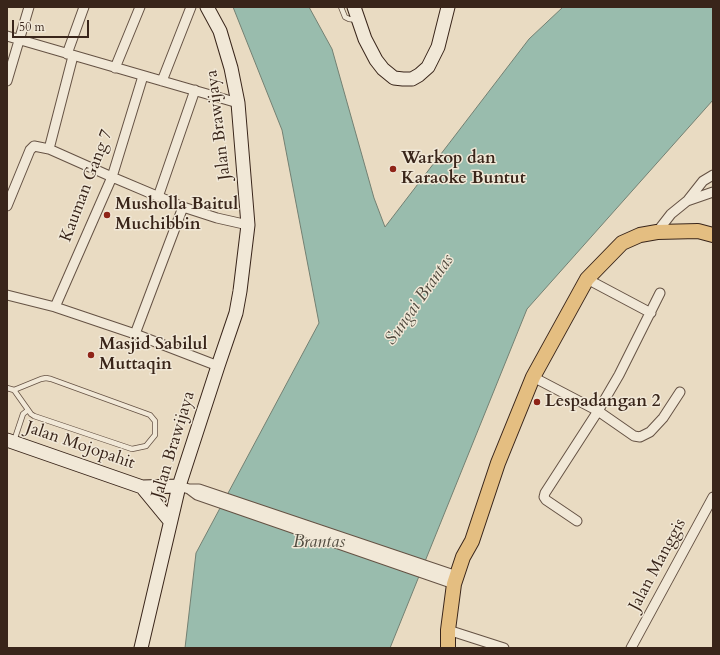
<!DOCTYPE html>
<html>
<head>
<meta charset="utf-8">
<style>
  body { margin:0 }
  #map { position:relative; width:720px; height:655px; overflow:hidden; background:#e9dbc2; font-family:Cardo,serif }
  canvas { display:block }
  .frame { position:absolute; inset:0; border:8px solid #39251a; pointer-events:none }
  .scale { position:absolute; left:12px; top:20px; width:77px; height:18px; box-sizing:border-box; border:2px solid #39251a; border-top:0; padding-left:5px; font-size:12px; line-height:14px; white-space:nowrap; color:#39251a; -webkit-text-stroke:3px #f1e8d7; paint-order:stroke }
</style>
</head>
<body>
<div id="map">
<canvas width="720" height="655"></canvas>
<div class="frame"></div>
<div class="scale">50 m</div>
</div>
<script>
const context = document.querySelector('canvas').getContext('2d');
context.lineJoin = 'round';
function paint(path, color) { context.fillStyle = color; context.fill(path, 'evenodd'); }
const poly = rows => new Path2D(rows.map(r => 'M' + r).join(''));
function trace(path, color, width, dash) { context.strokeStyle = color; context.lineWidth = width; context.lineCap = dash ? 'butt' : 'round'; context.setLineDash(dash || []); context.stroke(path); }
function write(font, color, halo, rows, align = 'center') {
  context.font = font + ' Cardo,serif'; context.lineWidth = 3; context.setLineDash([]); context.textBaseline = 'middle'; context.strokeStyle = halo; context.fillStyle = color; for (const [text, x, y, turn = 0] of rows) {
    context.save(); context.translate(x, y); context.rotate((+turn || 0) * Math.PI / 180); context.textAlign = isNaN(turn) ? turn : align; if (halo) context.strokeText(text, 0, 0); context.fillText(text, 0, 0); context.restore();
  }
}
const water = poly([
  [233,7,309,7,332,49,374,198,385,227,529,39,563,7,713,7,713,100,527,309,390,648,185,648,196,553,319,323,282,130,233,7]
]);
const lane = poly([
  [341,7,345,17,349,19,357,20],
  [7,388,14,390,31,414,34,416,132,449,146,446,155,435,155,421,150,415,51,379,46,378,41,379,14,390],
  [14,441,23,414,28,410]
]);
const street = poly([
  [7,36,238,103],
  [67,54,84,7],
  [115,68,140,7],
  [7,81,29,7],
  [162,81,191,7],
  [49,149,73,56],
  [158,197,195,90],
  [688,200,703,181,713,175],
  [7,206,30,150,34,146,49,149,112,177,183,207,217,218,248,225],
  [657,232,671,214,687,201,713,192],
  [587,279,651,313],
  [7,295,55,307,135,334,218,366],
  [55,307,112,177,143,76],
  [135,334,183,207],
  [533,377,598,411,634,436,640,437,650,432,663,418,680,392],
  [179,486,189,489,199,489,457,576],
  [189,489,197,495,454,584],
  [577,521,546,500,544,497,545,493,598,411,619,375,660,293],
  [448,630,504,648],
  [631,648,713,497]
]);
const secondary = poly([
  [354,7,365,39,376,60,383,69,394,78,403,79,412,79,419,75,428,67,438,47,448,7],
  [7,440,142,487,179,486],
  [142,487,170,521],
  [141,648,179,486,218,366,236,313,240,291,248,225,238,103,231,68,220,31,207,7]
]);
const primary = poly([
  [448,648,448,630,454,584,463,557,472,541,498,463,533,377,587,279,622,243,640,235,657,232,698,231,713,235]
]);
const markers = [
  [393,169,4,"#8f2418"],
  [107,215,4,"#8f2418"],
  [91,355,4,"#8f2418"],
  [537,402,4,"#8f2418"]
];
const streetNames = [
  ["Jalan Brawijaya",219,125,-97],
  ["Kauman Gang 7",87,186,-69],
  ["Jalan Brawijaya",174,445,-73],
  ["Jalan Mojopahit",80,446,19],
  ["Jalan Manggis",658,565,-62]
];
const poiNames = [
  ["Warkop dan",401,159],
  ["Karaoke Buntut",401,179],
  ["Musholla Baitul",115,205],
  ["Muchibbin",115,225],
  ["Masjid Sabilul",99,345],
  ["Muttaqin",99,365],
  ["Lespadangan 2",545,402]
];
const waterNames = [
  ["Sungai Brantas",420,300,-55],
  ["Brantas",319,543]
];
paint(water, '#99bcad');
trace(water, '#738072', 1);
trace(lane, '#655244', 6);
trace(street, '#655244', 11);
trace(secondary, '#39251a', 15);
trace(primary, '#39251a', 16);
trace(lane, '#f1e8d7', 4.5);
trace(street, '#f1e8d7', 9);
trace(secondary, '#f1e8d7', 13);
trace(primary, '#e4be81', 14);
for (const [x, y, r, color] of markers) { const dot = new Path2D(); dot.arc(x, y, r, 0, 2 * Math.PI); context.fillStyle = color; context.fill(dot); trace(dot, '#f1e8d7', 1.5); }
write('17px', '#39251a', '#f1e8d7', streetNames);
write('bold 17px', '#39251a', '#f1e8d7', poiNames, 'left');
write('italic 18px', '#514b3f', '#f1e8d7', waterNames);
</script>
</body>
</html>
